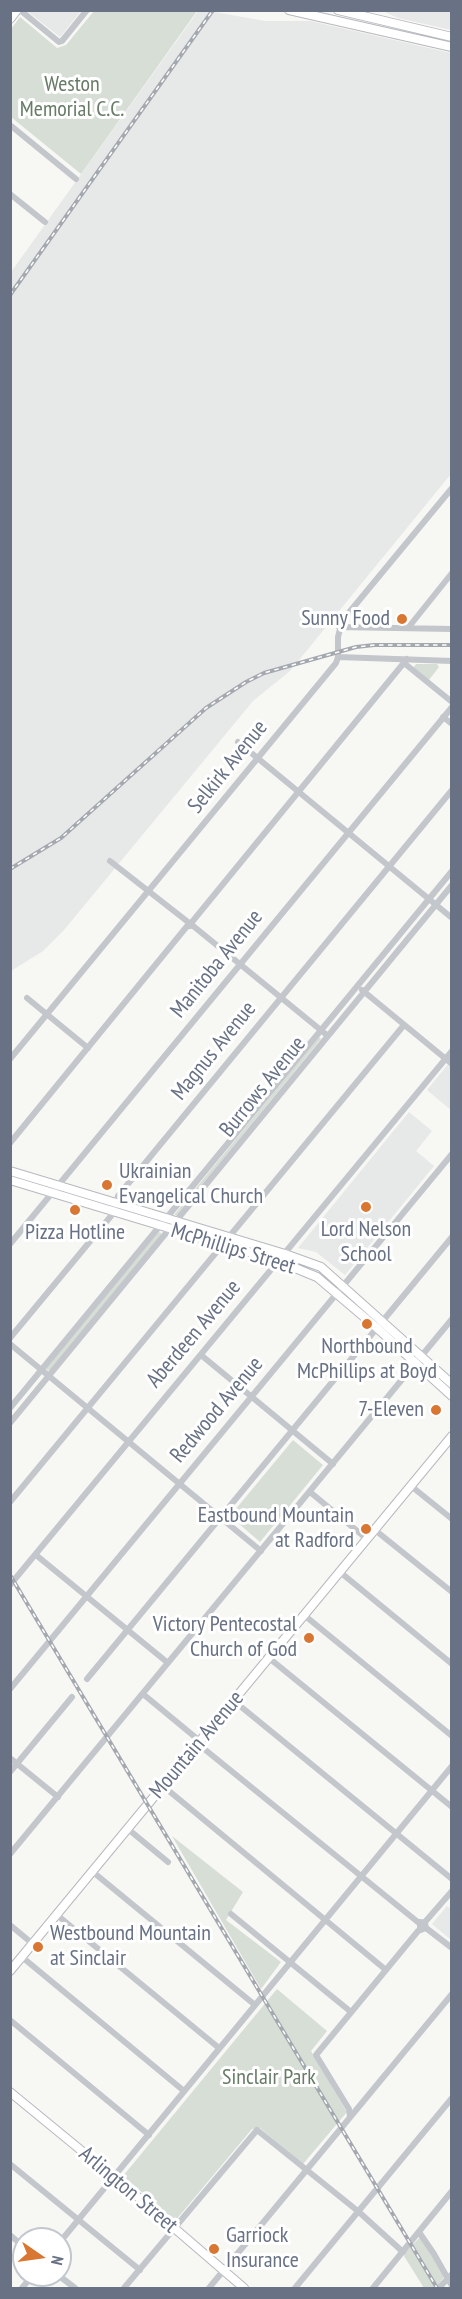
<!DOCTYPE html>
<html>
<head>
<meta charset="utf-8">
<style>
  body { margin:0 }
  #map { position:relative; width:462px; height:2299px; overflow:hidden; background:#f7f7f4; font-family:"PT Sans Narrow",sans-serif }
  canvas { display:block }
  .frame { position:absolute; inset:0; border:12px solid #687284; pointer-events:none }
  .north { position:absolute; left:12px; top:2227px; width:60px; height:60px; box-sizing:border-box; background:#fff; border:2px solid #c3c7ce; border-radius:50%; rotate:103deg; font-size:16px; font-weight:700; line-height:24px; text-align:center; color:#687284 }
  .north::after { content:''; display:block; margin:auto; width:21px; height:27px; background:#d97632; clip-path:polygon(50% 0,100% 100%,50% 72%,0 100%) }
</style>
</head>
<body>
<div id="map">
<canvas width="462" height="2299"></canvas>
<div class="frame"></div>
<div class="north">N</div>
</div>
<script>
const context = document.querySelector('canvas').getContext('2d');
context.lineJoin = 'round';
function paint(path, color) { context.fillStyle = color; context.fill(path, 'evenodd'); }
const poly = rows => new Path2D(rows.map(r => 'M' + r).join(''));
function trace(path, color, width, dash) { context.strokeStyle = color; context.lineWidth = width; context.lineCap = dash ? 'butt' : 'round'; context.setLineDash(dash || []); context.stroke(path); }
function write(font, color, halo, rows, align = 'center') {
  context.font = font + ' "PT Sans Narrow",sans-serif'; context.lineWidth = 6; context.setLineDash([]); context.textBaseline = 'middle'; context.strokeStyle = halo; context.fillStyle = color; for (const [text, x, y, turn = 0] of rows) {
    context.save(); context.translate(x, y); context.rotate((+turn || 0) * Math.PI / 180); context.textAlign = isNaN(turn) ? turn : align; if (halo) context.strokeText(text, 0, 0); context.fillText(text, 0, 0); context.restore();
  }
}
const built = poly([
  [27,11,81,11,60,37],
  [198,11,209,11,265,21,310,21,451,53,451,474,290,671,253,701,64,930,43,951,11,971,11,272],
  [383,11,451,11,451,30,398,18],
  [449,1063,451,1065,451,1110,427,1090],
  [409,1112,432,1131,416,1151,434,1166,345,1275,316,1252,298,1248],
  [447,1906,451,1909,451,1940,432,1924]
]);
const green = poly([
  [94,11,205,11,197,11,81,174,11,117,11,29,20,17,57,48,66,45],
  [416,664,437,664,439,667,429,680,413,668],
  [319,1037,321,1039,177,1215,174,1215],
  [158,1233,160,1232,162,1235,52,1369,47,1371,46,1368],
  [293,1440,323,1465,260,1542,230,1516],
  [172,1836,243,1892,226,1920,281,1962,261,1989],
  [277,1989,327,2031,311,2051,347,2112,303,2164,260,2128,252,2129,175,2221,123,2176],
  [419,2238,422,2238,444,2277,436,2288,424,2288,404,2256,405,2253]
]);
const minor = poly([
  [20,10,59,42,62,41,87,10],
  [10,125,76,179],
  [10,194,45,222],
  [339,627,452,629],
  [408,628,452,573],
  [338,657,452,661],
  [404,663,452,702],
  [443,717,452,724],
  [238,742,452,918],
  [110,861,188,922,190,926],
  [192,922,407,659],
  [192,925,328,1036],
  [362,990,452,1064],
  [27,998,88,1048],
  [10,1059,336,663,338,657,338,637,342,621,452,488],
  [10,1143,188,925],
  [10,1244,452,707],
  [10,1338,111,1216,118,1196,452,790],
  [10,1344,261,1551],
  [201,1355,333,1464],
  [10,1408,452,871],
  [10,1423,452,885],
  [411,1486,452,1519],
  [310,1492,367,1539],
  [10,1502,404,1025],
  [375,1530,452,1592],
  [36,1555,168,1663],
  [340,1572,452,1664],
  [10,1585,452,1051],
  [304,1615,452,1736],
  [269,1658,452,1807],
  [87,1679,452,1237],
  [10,1689,452,1154],
  [143,1694,195,1737,203,1748,419,1923],
  [234,1701,452,1879],
  [10,1758,58,1797],
  [10,1772,72,1697],
  [163,1786,386,1970],
  [128,1829,168,1862],
  [10,1854,452,1319],
  [93,1872,255,2005],
  [231,1914,351,2012],
  [57,1915,219,2048],
  [425,1922,452,1891],
  [10,1925,33,1944],
  [426,1928,452,1948],
  [22,1957,184,2091],
  [10,2020,149,2135],
  [350,2117,349,2109,316,2055,418,1931,426,1928,425,1923,420,1922,420,1929],
  [10,2164,140,2270],
  [419,2232,434,2254,452,2286],
  [10,2235,24,2247],
  [60,2242,452,1766],
  [58,2275,75,2288],
  [22,2288,33,2275],
  [124,2288,257,2130,359,2212,403,2252],
  [209,2288,452,1994],
  [295,2288,452,2098],
  [373,2288,452,2191],
  [439,2288,452,2274]
]);
const major = poly([
  [289,10,452,47],
  [338,10,452,37],
  [10,19,17,10],
  [10,1171,285,1254,321,1267,452,1384],
  [10,1180,278,1261,317,1277,377,1328,452,1396],
  [10,1971,452,1436],
  [10,2092,144,2202,244,2288]
]);
const rail = poly([
  [10,295,213,10],
  [10,869,61,838,206,708,246,682,264,673,356,647,374,645,452,645],
  [10,1575,437,2288]
]);
const markers = [
  [402,619,6,"#d97632"],
  [107,1185,6,"#d97632"],
  [366,1207,6,"#d97632"],
  [75,1210,6,"#d97632"],
  [367,1324,6,"#d97632"],
  [436,1410,6,"#d97632"],
  [366,1529,6,"#d97632"],
  [309,1638,6,"#d97632"],
  [38,1947,6,"#d97632"],
  [214,2249,6,"#d97632"]
];
const parkNames = [
  ["Weston",72,85],
  ["Memorial C.C.",72,110],
  ["Sinclair Park",269,2078]
];
const poiNames = [
  ["Sunny Food",390,619],
  ["Ukrainian",119,1172,"left"],
  ["Evangelical Church",119,1197,"left"],
  ["Lord Nelson",366,1230,"center"],
  ["School",366,1255,"center"],
  ["Pizza Hotline",75,1233,"center"],
  ["Northbound",367,1347,"center"],
  ["McPhillips at Boyd",367,1372,"center"],
  ["7-Eleven",424,1410],
  ["Eastbound Mountain",354,1516],
  ["at Radford",354,1541],
  ["Victory Pentecostal",297,1625],
  ["Church of God",297,1650],
  ["Westbound Mountain",50,1934,"left"],
  ["at Sinclair",50,1959,"left"],
  ["Garriock",226,2236,"left"],
  ["Insurance",226,2261,"left"]
];
const streetNames = [
  ["Selkirk Avenue",228,767,-51],
  ["Manitoba Avenue",217,964,-51],
  ["Magnus Avenue",214,1051,-51],
  ["Burrows Avenue",263,1087,-51],
  ["McPhillips Street",233,1249,17],
  ["Aberdeen Avenue",194,1334,-50],
  ["Redwood Avenue",217,1410,-50],
  ["Mountain Avenue",197,1745,-50],
  ["Arlington Street",128,2190,40]
];
paint(built, '#e7e8e8');
paint(green, '#d7ded6');
trace(major, '#b6b9be', 10);
trace(minor, '#c3c6ca', 6);
trace(major, '#fff', 8);
trace(rail, '#a4a8af', 4);
trace(rail, '#fff', 1.5, [4.5]);
for (const [x, y, r, color] of markers) { const dot = new Path2D(); dot.arc(x, y, r, 0, 2 * Math.PI); context.fillStyle = color; context.fill(dot); trace(dot, '#fff', 2); }
write('22px', '#677b66', '#fff', parkNames);
write('22px', '#687284', '#fff', poiNames, 'right');
write('22px', '#687284', '#fff', streetNames);
</script>
</body>
</html>
